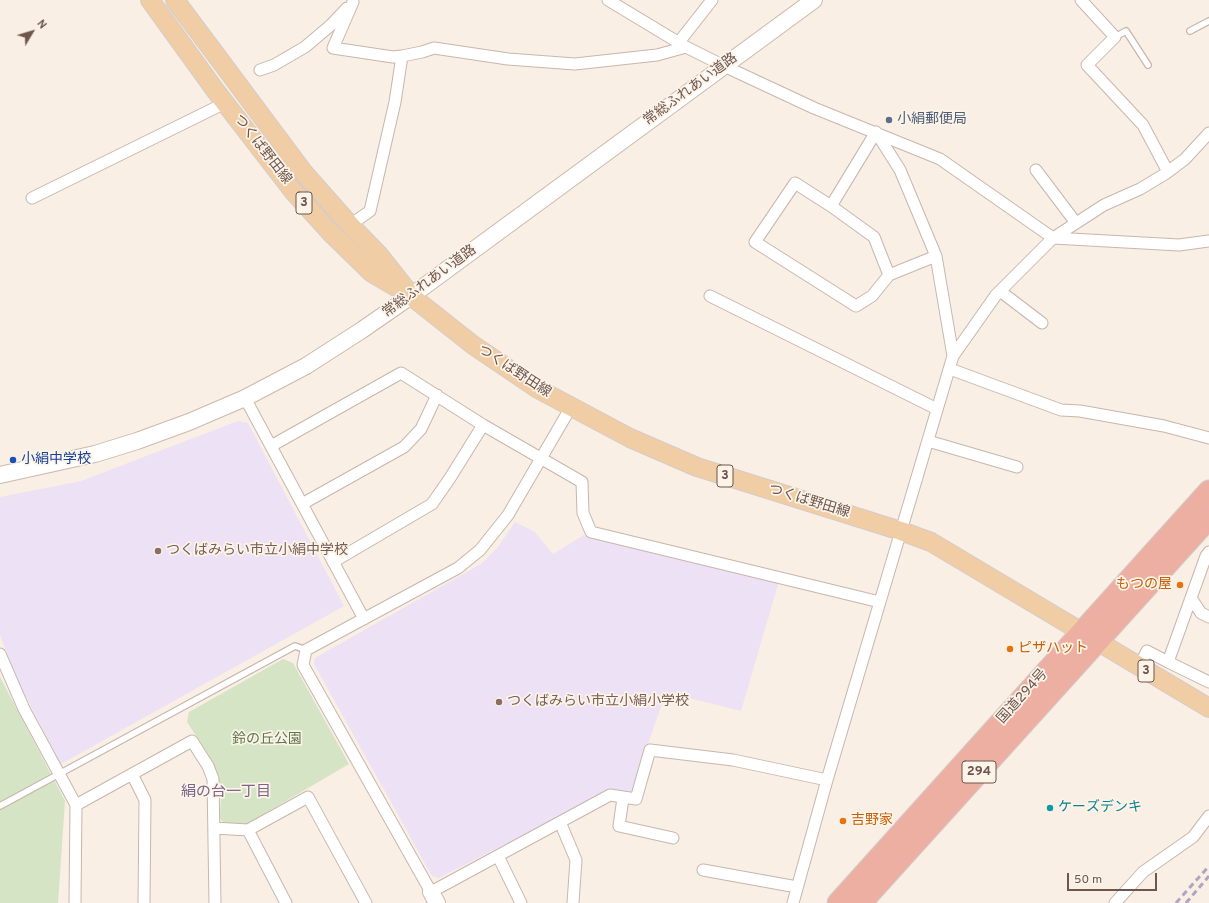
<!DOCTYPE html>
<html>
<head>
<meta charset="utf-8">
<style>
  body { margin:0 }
  #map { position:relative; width:1209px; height:903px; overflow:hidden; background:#f9efe4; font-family:Overpass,sans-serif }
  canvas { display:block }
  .north { position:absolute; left:12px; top:12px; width:40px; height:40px; -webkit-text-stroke:3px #fcf3e9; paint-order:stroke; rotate:52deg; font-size:11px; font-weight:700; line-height:16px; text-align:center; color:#6e564d }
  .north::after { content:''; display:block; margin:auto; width:14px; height:18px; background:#6e564d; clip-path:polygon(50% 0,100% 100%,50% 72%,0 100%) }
  .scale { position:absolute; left:1067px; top:873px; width:90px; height:18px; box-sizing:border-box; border:2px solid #6e564d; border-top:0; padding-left:5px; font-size:12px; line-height:14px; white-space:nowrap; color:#6e564d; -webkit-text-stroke:3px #fcf3e9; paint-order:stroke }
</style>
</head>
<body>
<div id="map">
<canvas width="1209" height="903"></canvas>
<div class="north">N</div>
<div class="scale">50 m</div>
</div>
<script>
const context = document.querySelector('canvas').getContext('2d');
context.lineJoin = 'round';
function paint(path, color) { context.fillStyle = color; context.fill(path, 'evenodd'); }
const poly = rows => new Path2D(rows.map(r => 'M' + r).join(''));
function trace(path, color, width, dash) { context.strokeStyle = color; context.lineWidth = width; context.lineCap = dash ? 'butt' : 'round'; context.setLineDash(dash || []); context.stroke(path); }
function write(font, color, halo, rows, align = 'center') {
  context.font = font + ' Overpass,"Noto Sans JP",sans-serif'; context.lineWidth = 3.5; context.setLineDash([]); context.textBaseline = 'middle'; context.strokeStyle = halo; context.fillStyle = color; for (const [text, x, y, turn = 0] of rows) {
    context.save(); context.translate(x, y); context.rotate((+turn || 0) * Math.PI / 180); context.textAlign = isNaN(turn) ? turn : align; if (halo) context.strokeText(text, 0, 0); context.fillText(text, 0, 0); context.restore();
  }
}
const education = poly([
  [238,421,248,423,344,606,61,764,16,678,0,635,0,497,81,481],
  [515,522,535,532,553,554,584,535,779,581,741,711,666,692,631,793,612,789,439,878,432,876,314,664,315,658,481,564,498,547]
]);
const green = poly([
  [283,659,293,663,349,764,245,825,224,824,220,818,221,795,218,775,208,754,187,722,189,712],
  [0,677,65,801,58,903,0,903]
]);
const lane = poly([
  [1190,31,1209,21],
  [1115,37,1126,31,1148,65],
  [0,806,295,646,306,650]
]);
const street = poly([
  [608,0,686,47,724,66,814,108,940,159,1053,238,1179,245,1209,241],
  [1081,0,1115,37,1087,65,1143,125,1168,172],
  [353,2,333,48,393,57,402,56],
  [679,42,712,0],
  [260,70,274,65,305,47,331,25,347,8],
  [876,132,900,170,936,256,953,356],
  [1036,170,1076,223],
  [32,198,225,103],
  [831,206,876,132],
  [350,225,370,211,395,102,402,56,422,52,434,48,508,59,575,64,657,55,686,47],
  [889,275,874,237,831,206,795,183,755,242,856,306,872,296,889,275,936,256],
  [1000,291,1042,323],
  [710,296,937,409],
  [950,369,1061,410,1080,411,1164,426,1209,438],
  [245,398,364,619],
  [571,407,508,515,480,550,458,568,306,650,303,665,431,892,610,795,636,799,650,750,733,760,827,780],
  [928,441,1017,467],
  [271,446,401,373,483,425,582,482,583,513,591,532,880,602],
  [302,504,404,447,421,429,437,395],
  [1209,552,1206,556,1168,662,1209,682],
  [333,562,432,504,450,478,483,425],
  [1191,598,1201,613,1209,617],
  [0,654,24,709,76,805,75,903],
  [1139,667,1147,651,1168,662],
  [132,774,145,800,144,903],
  [623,798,619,826,673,838],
  [76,805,192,741,208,766,213,779,215,903],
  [560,822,576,860,573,903],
  [214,828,248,830,308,797,366,903],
  [248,830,286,903],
  [498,856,521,903],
  [703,870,797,887],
  [793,903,827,780,953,356,996,295,1053,238,1104,205,1140,189,1165,174,1185,159,1209,133],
  [1115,903,1143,872,1193,837,1209,816]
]);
const secondary = poly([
  [0,475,95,454,137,441,189,422,245,398,306,366,362,330,411,296,814,0],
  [431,892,437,903]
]);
const primary = poly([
  [150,0,215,90,293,191,331,233,372,273,411,296,473,345,538,389,630,438,697,467,901,531,931,542,1209,708],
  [175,0,304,173,350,225,379,255,406,289]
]);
const highway = poly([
  [838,903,1209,491],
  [861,903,1209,518]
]);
const rail = poly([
  [1176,903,1209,866],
  [1186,903,1209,876]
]);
const markers = [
  [889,120,4,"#5c6f8a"],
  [13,460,4,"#1a4fb4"],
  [158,551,4,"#8d6e63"],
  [1180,585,4,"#e8710a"],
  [1010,649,4,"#e8710a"],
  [499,702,4,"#8d6e63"],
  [1050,808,4,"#0f9aa8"],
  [843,821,4,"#e8710a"]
];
const shields = [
  [304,203,16],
  [725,476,16],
  [1146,671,16],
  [979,772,34]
];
const shieldNames = [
  ["3",304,203],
  ["3",725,476],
  ["3",1146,671],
  ["294",979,772]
];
const streetNames = [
  ["常総ふれあい道路",691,90,-36],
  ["つくば野田線",262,150,52],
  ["常総ふれあい道路",430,282,-36],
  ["つくば野田線",514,372,33],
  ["つくば野田線",809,502,17],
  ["国道294号",1023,697,-48]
];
const serviceNames = [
  ["小絹郵便局",897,120]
];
const transitNames = [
  ["小絹中学校",21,460]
];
const educationNames = [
  ["つくばみらい市立小絹中学校",166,551],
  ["つくばみらい市立小絹小学校",507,702]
];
const foodNames = [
  ["もつの屋",1172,585,"right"],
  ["ピザハット",1018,649],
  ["吉野家",851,821]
];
const parkNames = [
  ["鈴の丘公園",267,740]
];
const cultureNames = [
  ["ケーズデンキ",1058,808]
];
const neighbourhoodNames = [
  ["絹の台一丁目",226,793]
];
paint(education, '#ece1f5');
paint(green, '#d4e4c4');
trace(lane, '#c8b6ac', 8);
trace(street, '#c8b6ac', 13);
trace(secondary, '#cdb8ac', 18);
trace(primary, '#d4ccca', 20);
trace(highway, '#d4ccca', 23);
trace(lane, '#fff', 5.5);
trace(street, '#fff', 11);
trace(secondary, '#fff', 16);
trace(primary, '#f0cda4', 18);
trace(highway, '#ecafa2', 21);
trace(rail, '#b1a4c0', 3, [6, 4]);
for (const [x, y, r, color] of markers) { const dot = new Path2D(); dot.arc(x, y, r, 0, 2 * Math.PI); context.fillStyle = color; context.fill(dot); trace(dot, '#fcf3e9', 1.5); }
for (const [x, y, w] of shields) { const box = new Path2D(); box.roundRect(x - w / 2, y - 11, w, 22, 3); context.fillStyle = '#fcf3e9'; context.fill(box); trace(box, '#6e564d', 1); }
write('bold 13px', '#6e564d', null, shieldNames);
write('14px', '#6e564d', '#fcf3e9', streetNames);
write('14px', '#4e5e75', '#fcf3e9', serviceNames, 'left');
write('14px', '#164399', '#fcf3e9', transitNames, 'left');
write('14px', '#785e54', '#fcf3e9', educationNames, 'left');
write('14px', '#c56008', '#fcf3e9', foodNames, 'left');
write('14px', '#5b7849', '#fcf3e9', parkNames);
write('14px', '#0d838f', '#fcf3e9', cultureNames, 'left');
write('15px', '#7a658a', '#fcf3e9', neighbourhoodNames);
</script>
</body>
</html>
